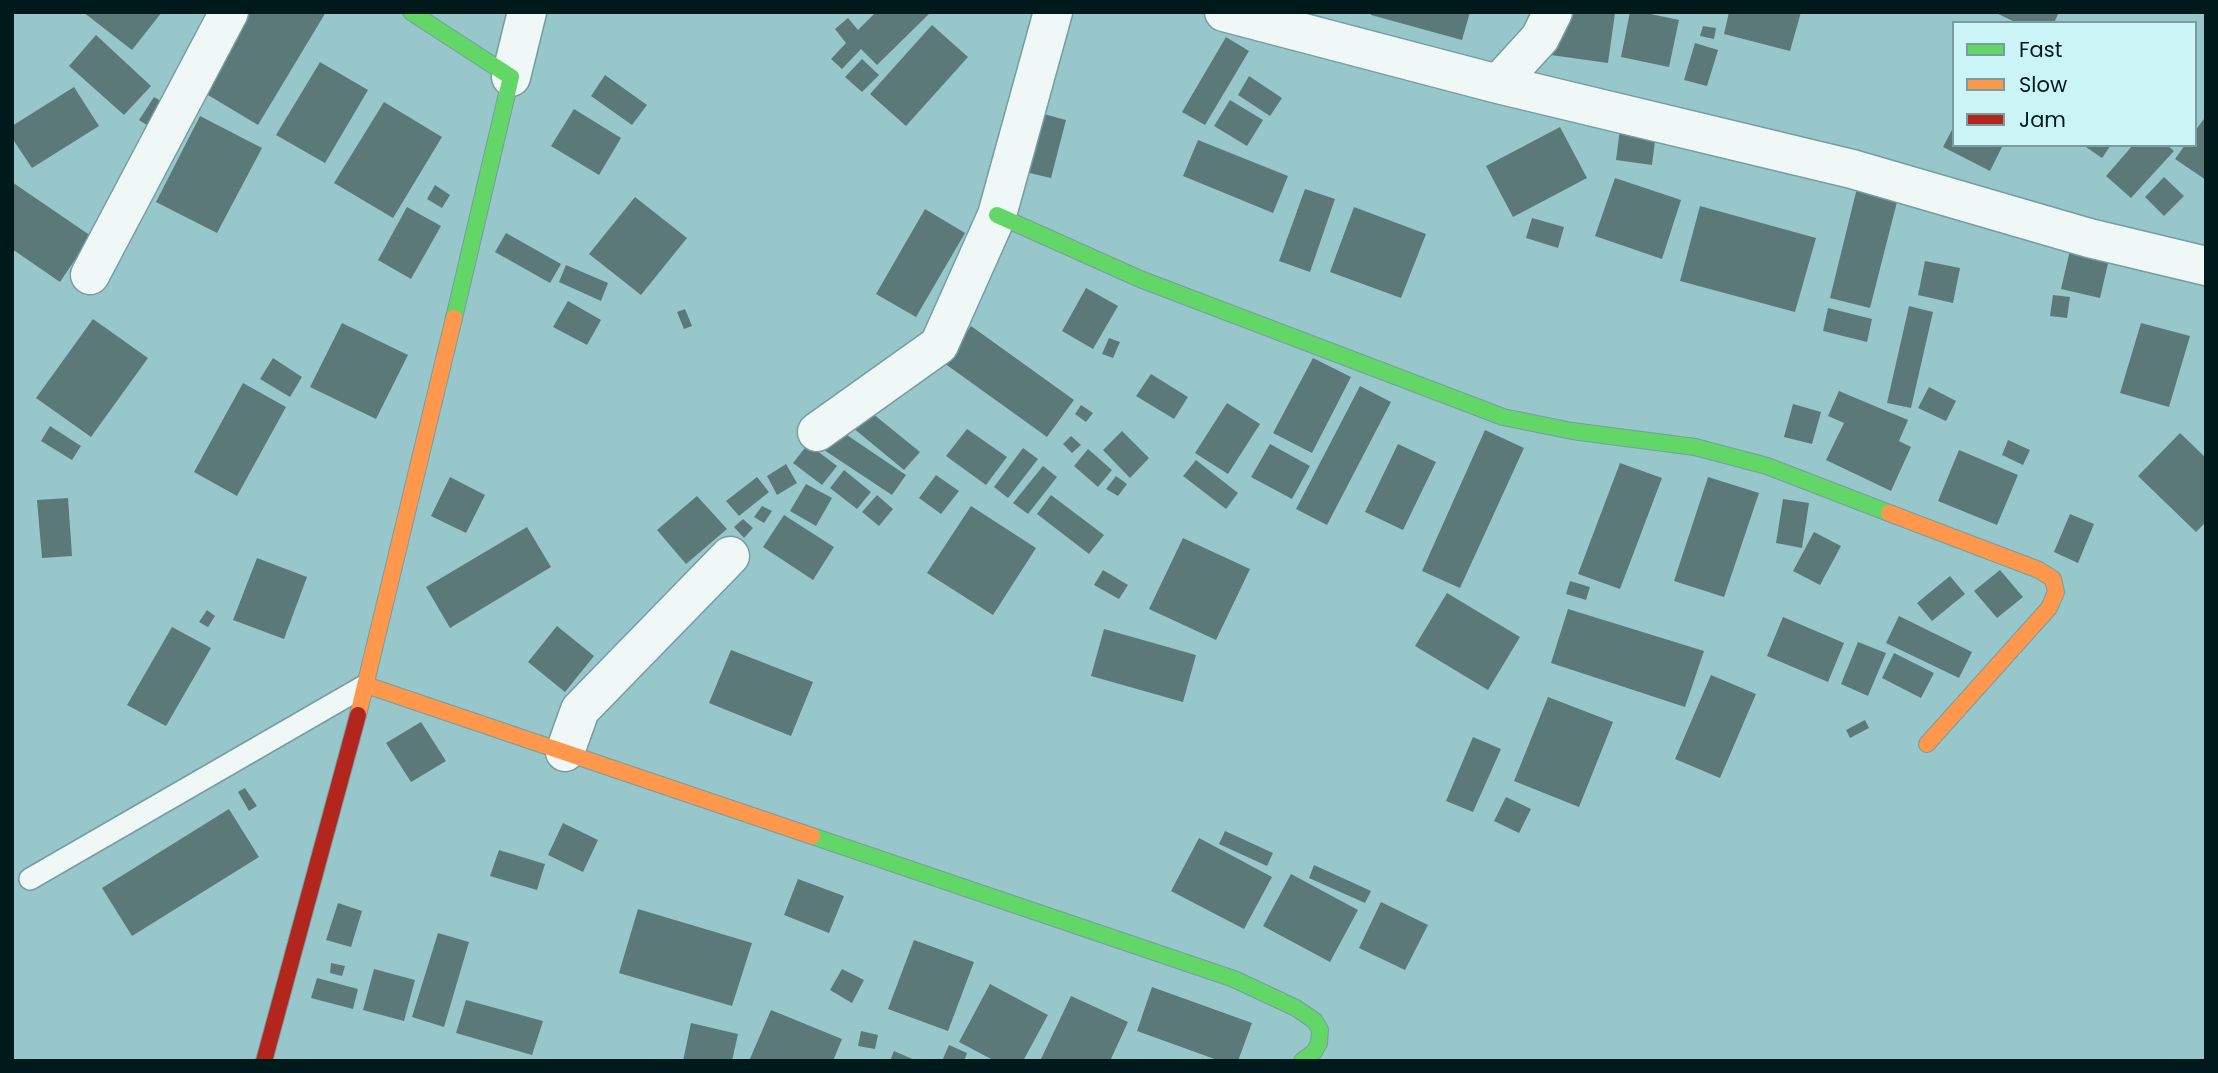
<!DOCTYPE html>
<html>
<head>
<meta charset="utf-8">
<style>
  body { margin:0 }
  #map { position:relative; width:2218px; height:1073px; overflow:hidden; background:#97c7ca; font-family:Poppins,sans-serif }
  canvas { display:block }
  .frame { position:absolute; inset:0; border:14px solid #001a1b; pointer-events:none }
  .legend { position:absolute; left:1952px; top:21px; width:245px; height:126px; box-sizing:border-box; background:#caf4f5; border:2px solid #799d9e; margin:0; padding:9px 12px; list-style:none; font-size:21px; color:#001a1b }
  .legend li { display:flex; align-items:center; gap:14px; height:35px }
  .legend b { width:35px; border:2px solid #799d9e }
</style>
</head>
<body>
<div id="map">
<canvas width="2218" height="1073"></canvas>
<div class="frame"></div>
<ul class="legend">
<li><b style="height:9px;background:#63d668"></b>Fast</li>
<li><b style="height:9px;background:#ff974d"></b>Slow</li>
<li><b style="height:9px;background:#b3261e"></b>Jam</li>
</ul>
</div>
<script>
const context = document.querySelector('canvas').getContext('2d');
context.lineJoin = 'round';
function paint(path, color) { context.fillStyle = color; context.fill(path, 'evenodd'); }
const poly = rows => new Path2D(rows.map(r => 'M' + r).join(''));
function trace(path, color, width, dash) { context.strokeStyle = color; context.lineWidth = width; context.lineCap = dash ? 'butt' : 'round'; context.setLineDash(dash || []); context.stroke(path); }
const building = poly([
  [83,12,162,12,132,50],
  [245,12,326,12,258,125,198,89],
  [876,12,931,12,877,65,861,49,842,69,831,59,846,43,835,29,848,18,858,30],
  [1371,12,1470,12,1462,40,1371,15],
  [1557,12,1615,13,1608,63,1551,55],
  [1630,12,1641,12,1679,20,1669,67,1621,57],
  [1729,12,1801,12,1790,51,1724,34],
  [1994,12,2059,12,2054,23,2017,23],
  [932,25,968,57,906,126,870,94],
  [1703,26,1716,28,1714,39,1700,36],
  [96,35,151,86,124,115,69,66],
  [1226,37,1249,51,1205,125,1182,112],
  [1695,43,1718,50,1707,86,1684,80],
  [862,59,879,75,862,92,845,77],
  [320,62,368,90,325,163,276,135],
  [605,75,647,105,632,125,591,96],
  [1249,76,1282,98,1270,116,1238,95],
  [74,87,99,126,32,168,12,138,12,126],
  [154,97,167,105,153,129,139,120],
  [1230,100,1263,120,1247,146,1214,126],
  [384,102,442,137,393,218,334,183],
  [574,109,621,138,599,175,551,146],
  [1040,113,1066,120,1051,178,1025,172],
  [200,116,262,148,217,233,156,202],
  [2206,116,2206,180,2175,159,2185,145,2195,145,2195,131],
  [1954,126,1954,145,2003,145,1990,171,1943,147],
  [1560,127,1587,178,1513,217,1486,166],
  [1620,129,1656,133,1652,165,1616,160],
  [1198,140,1288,176,1273,213,1183,176],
  [2083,145,2111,145,2102,158],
  [2133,145,2167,145,2174,151,2131,198,2106,176],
  [2164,177,2184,196,2164,216,2145,197],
  [1615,178,1681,200,1662,259,1595,236],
  [12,182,91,236,60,282,12,249],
  [435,185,450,195,442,208,427,199],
  [1857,188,1898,198,1870,308,1830,298],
  [1305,189,1335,199,1310,272,1279,261],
  [635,197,687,238,641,295,589,254],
  [1700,206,1816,238,1795,312,1680,281],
  [407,207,441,226,411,279,378,260],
  [1354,207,1426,234,1401,298,1330,272],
  [925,209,965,233,916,317,876,294],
  [1532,218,1564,227,1558,248,1526,238],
  [506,233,561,264,550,283,495,252],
  [2070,250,2109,259,2100,298,2061,289],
  [1925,261,1960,268,1953,303,1918,295],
  [566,265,608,283,601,301,559,282],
  [1086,288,1118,306,1093,349,1062,331],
  [2053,295,2070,297,2067,318,2050,316],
  [568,301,601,320,587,345,553,327],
  [1909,306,1933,312,1911,408,1887,403],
  [1828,308,1872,319,1867,342,1823,331],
  [685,309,692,326,684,329,677,312],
  [93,319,148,358,91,437,36,398],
  [342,323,408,355,376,419,310,387],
  [2141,323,2190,336,2169,407,2120,393],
  [971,326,1074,400,1047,437,944,363],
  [1109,338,1120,342,1113,358,1102,354],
  [273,358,302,377,290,397,260,379],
  [1313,358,1351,377,1312,453,1273,433],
  [1151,374,1188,397,1174,419,1136,396],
  [243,383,286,407,237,496,194,472],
  [1360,386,1391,402,1327,525,1296,509],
  [1929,387,1956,401,1946,421,1918,408],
  [1839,391,1908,420,1899,441,1911,447,1891,491,1826,460,1844,423,1828,416],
  [1227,403,1260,424,1228,474,1195,453],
  [1793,404,1821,412,1812,444,1784,437],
  [1081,405,1093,413,1086,422,1075,414],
  [867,409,920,452,904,470,852,427],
  [50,426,81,446,72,460,41,441],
  [838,429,906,475,892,495,824,450],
  [967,429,1007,457,986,485,946,456],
  [1485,430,1524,448,1460,588,1422,571],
  [1122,431,1149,458,1130,478,1103,450],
  [2180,433,2206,458,2206,522,2196,532,2138,476],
  [1071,436,1081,445,1072,453,1063,444],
  [2008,440,2030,450,2023,465,2002,455],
  [808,444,837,466,822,485,793,463],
  [1270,444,1310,466,1292,499,1251,477],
  [1398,444,1436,462,1403,530,1365,512],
  [1023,448,1038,459,1008,498,994,487],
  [1088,449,1112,470,1098,487,1074,466],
  [1959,450,2018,475,1997,525,1938,501],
  [1196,460,1238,493,1226,509,1183,476],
  [1620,463,1662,478,1620,589,1578,574],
  [786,464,797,483,777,495,767,476],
  [1043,466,1057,477,1028,514,1013,503],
  [844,470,871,492,857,509,830,488],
  [936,475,959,491,941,514,919,498],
  [1116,476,1127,484,1118,496,1106,489],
  [450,477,485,495,466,533,431,516],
  [757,477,769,492,739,516,726,501],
  [1708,477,1759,493,1724,597,1674,581],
  [806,484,832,498,816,526,790,511],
  [877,495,893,509,879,526,862,512],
  [1051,495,1104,535,1089,554,1037,514],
  [697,496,727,529,686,564,657,530],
  [68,498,72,556,42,558,37,500],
  [1783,499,1809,503,1802,548,1776,543],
  [762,506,772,511,764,523,754,517],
  [971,506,1036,548,993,615,927,573],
  [2070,514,2094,524,2078,563,2054,552],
  [784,515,834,547,813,580,763,547],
  [743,519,753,528,744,538,734,527],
  [527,527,551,567,450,628,426,587],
  [1814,532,1841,546,1820,585,1793,571],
  [1183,538,1250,569,1216,640,1149,609],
  [257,558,307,577,284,639,233,620],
  [1103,570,1128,585,1119,599,1094,585],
  [2000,570,2023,597,1997,618,1974,591],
  [1950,576,1965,594,1932,621,1917,603],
  [1570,581,1590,587,1586,600,1566,594],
  [1447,593,1520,637,1488,690,1415,646],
  [1568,609,1704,651,1685,707,1551,663],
  [207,610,215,616,208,627,199,622],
  [1899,616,1972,652,1959,678,1886,643],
  [1783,617,1844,643,1828,682,1767,656],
  [557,626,594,656,565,692,528,662],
  [172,627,211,648,166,726,127,705],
  [1104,629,1196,655,1183,702,1091,676],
  [1858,642,1886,653,1868,696,1841,684],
  [731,650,813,682,791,736,709,703],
  [1894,653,1934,673,1921,698,1882,678],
  [1711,675,1756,694,1720,778,1675,759],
  [1548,697,1613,722,1579,807,1514,781],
  [1865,720,1869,728,1850,738,1846,730],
  [421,722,446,761,411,782,386,743],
  [1473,737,1501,749,1473,812,1446,801],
  [245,788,257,806,249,811,238,792],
  [1506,797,1531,809,1519,833,1494,821],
  [229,809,259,857,132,936,102,888],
  [563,823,598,840,583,872,548,855],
  [1225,831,1273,853,1267,866,1219,844],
  [1199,838,1272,877,1244,929,1171,891],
  [499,850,545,864,537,890,490,876],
  [1314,865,1371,891,1365,903,1309,878],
  [1291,874,1358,910,1330,962,1263,926],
  [798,879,844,896,829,933,784,915],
  [1381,902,1428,925,1405,970,1359,948],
  [338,903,362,911,351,947,326,940],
  [638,909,752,943,732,1006,619,973],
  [438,933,469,942,444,1027,412,1017],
  [914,940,974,962,948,1031,888,1009],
  [331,963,345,966,342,976,330,973],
  [374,969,415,980,404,1021,363,1010],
  [842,969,864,980,852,1003,830,990],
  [317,978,358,989,353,1009,311,998],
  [990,984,1048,1015,1023,1061,995,1061,959,1042],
  [1152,987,1252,1023,1238,1061,1220,1061,1137,1031],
  [1071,996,1128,1022,1110,1061,1040,1061],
  [466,1000,543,1021,532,1055,456,1033],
  [771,1010,842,1039,833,1061,749,1061],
  [691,1023,738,1034,732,1061,683,1061],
  [861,1031,878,1035,875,1049,858,1046],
  [949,1045,967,1053,964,1061,942,1061],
  [894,1051,917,1061,890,1061]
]);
const lane = poly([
  [30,879,366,685]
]);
const street = poly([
  [1224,12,1498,84,1852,169,2089,238,2206,266],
  [511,77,527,12],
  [1498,84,1540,38,1553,12],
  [90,275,229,12],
  [817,432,939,345,997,215,1053,12],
  [565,752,580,710,730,556]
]);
const fast = poly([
  [411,12,511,77,454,318],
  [997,215,1140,279,1503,417,1572,431,1695,447,1767,466,1889,513],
  [812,836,1234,979,1296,1008,1315,1021,1320,1030,1319,1043,1314,1052,1302,1061]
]);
const slow = poly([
  [1889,513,2039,570,2053,579,2056,592,2049,608,1927,744],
  [366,685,812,836],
  [358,715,454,318]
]);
const jam = poly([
  [264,1061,358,715]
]);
paint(building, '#5c7979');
trace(lane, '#769da0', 24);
trace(street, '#769da0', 41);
trace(fast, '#769da0', 18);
trace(slow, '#769da0', 18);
trace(jam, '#769da0', 18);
trace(lane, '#eff7f7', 21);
trace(street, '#eff7f7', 38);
trace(fast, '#63d668', 16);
trace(slow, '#ff974d', 16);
trace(jam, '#b3261e', 16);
</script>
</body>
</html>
